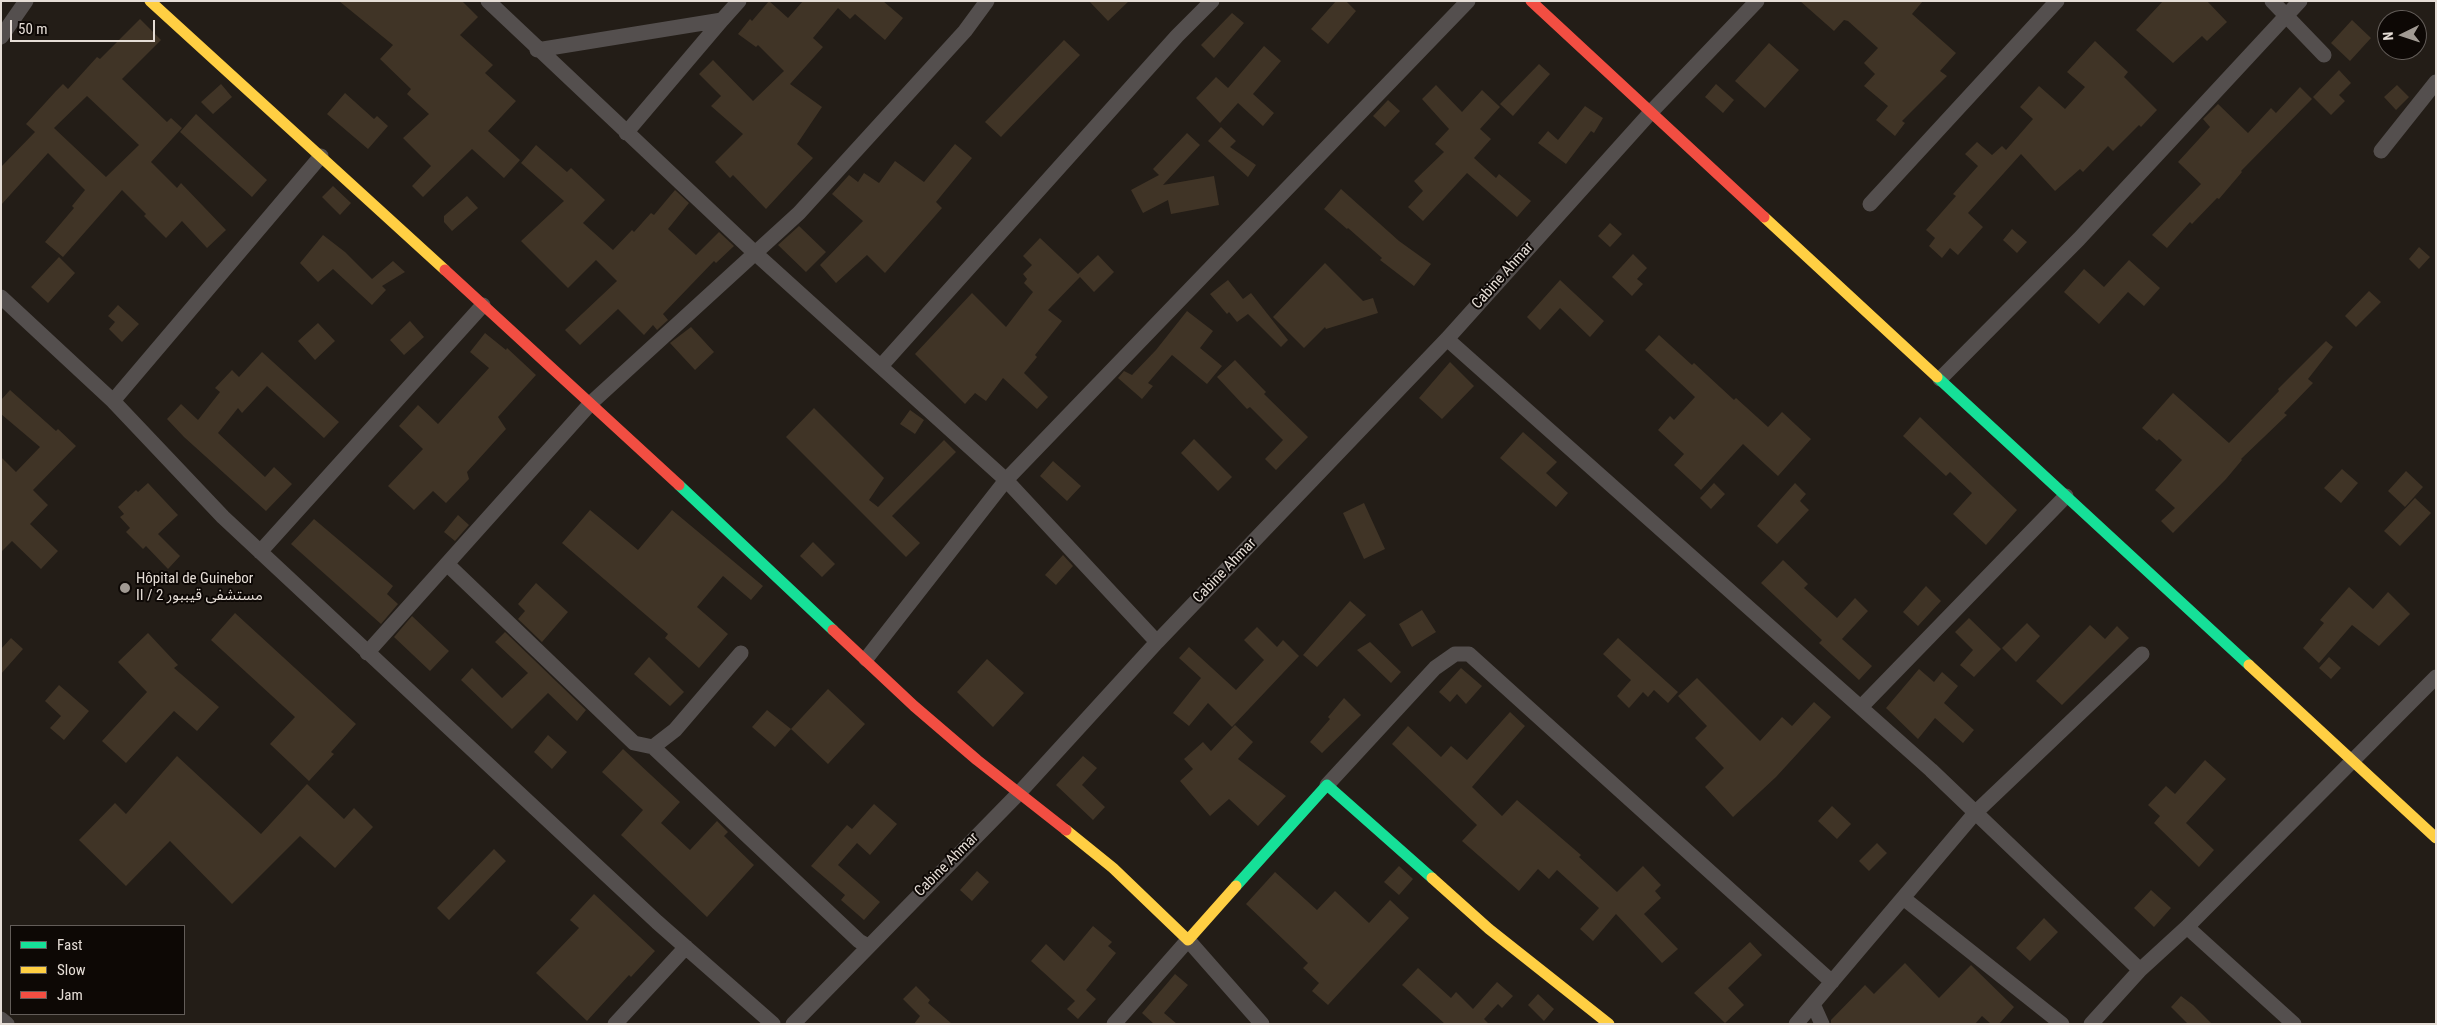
<!DOCTYPE html>
<html>
<head>
<meta charset="utf-8">
<style>
  body { margin:0 }
  #map { position:relative; width:2437px; height:1025px; overflow:hidden; background:#231d17; font-family:"Roboto Condensed",sans-serif }
  canvas { display:block }
  .frame { position:absolute; inset:0; border:2px solid #e5ddd6; pointer-events:none }
  .legend { position:absolute; left:10px; top:925px; width:175px; height:90px; box-sizing:border-box; background:#0d0805; border:1px solid #635d59; margin:0; padding:6px 9px; list-style:none; font-size:15px; color:#e5ddd6 }
  .legend li { display:flex; align-items:center; gap:10px; height:25px }
  .legend b { width:25px; border:1px solid #635d59 }
  .north { position:absolute; left:2377px; top:10px; width:50px; height:50px; box-sizing:border-box; background:#0d0805; border:1px solid #635d59; border-radius:50%; rotate:266deg; font-size:14px; font-weight:700; line-height:20px; text-align:center; color:#e5ddd6 }
  .north::after { content:''; display:block; margin:auto; width:18px; height:22px; background:#a19a93; clip-path:polygon(50% 0,100% 100%,50% 72%,0 100%) }
  .scale { position:absolute; left:10px; top:20px; width:145px; height:22px; box-sizing:border-box; border:2px solid #e5ddd6; border-top:0; padding-left:6px; font-size:15px; line-height:18px; white-space:nowrap; color:#e5ddd6; -webkit-text-stroke:4px #0d0805; paint-order:stroke }
</style>
</head>
<body>
<div id="map">
<canvas width="2437" height="1025"></canvas>
<div class="frame"></div>
<ul class="legend">
<li><b style="height:6px;background:#16e098"></b>Fast</li>
<li><b style="height:6px;background:#ffcf43"></b>Slow</li>
<li><b style="height:6px;background:#f24e42"></b>Jam</li>
</ul>
<div class="north">N</div>
<div class="scale">50 m</div>
</div>
<script>
const context = document.querySelector('canvas').getContext('2d');
context.lineJoin = 'round';
function paint(path, color) { context.fillStyle = color; context.fill(path, 'evenodd'); }
const poly = rows => new Path2D(rows.map(r => 'M' + r).join(''));
function trace(path, color, width, dash) { context.strokeStyle = color; context.lineWidth = width; context.lineCap = dash ? 'butt' : 'round'; context.setLineDash(dash || []); context.stroke(path); }
function write(font, color, halo, rows, align = 'center') {
  context.font = font + ' "Roboto Condensed","Noto Sans Arabic",sans-serif'; context.lineWidth = 4; context.setLineDash([]); context.textBaseline = 'middle'; context.strokeStyle = halo; context.fillStyle = color; for (const [text, x, y, turn = 0] of rows) {
    context.save(); context.translate(x, y); context.rotate((+turn || 0) * Math.PI / 180); context.textAlign = isNaN(turn) ? turn : align; if (halo) context.strokeText(text, 0, 0); context.fillText(text, 0, 0); context.restore();
  }
}
const building = poly([
  [339,1,462,1,478,17,460,35,493,65,485,73,516,101,488,131,520,160,504,178,472,149,423,197,412,186,431,166,403,138,429,114,407,94,411,89,380,59,393,45],
  [769,1,788,18,803,1,883,1,903,18,885,40,855,14,850,19,838,8,813,38,823,47,790,84,822,107,797,144,813,158,766,209,733,175,730,178,715,162,743,134,711,106,721,96,699,74,713,60,753,101,784,71,758,45,756,47,738,34,750,19,752,21],
  [1089,1,1129,1,1108,21],
  [1336,1,1346,1,1356,11,1328,44,1311,29],
  [1800,1,1923,1,1912,14,1956,53,1940,71,1947,76,1902,121,1905,123,1895,136,1876,120,1888,106,1864,86,1875,74,1864,63,1878,48,1848,21,1844,20,1834,31],
  [2163,1,2207,1,2227,22,2207,41,2202,36,2173,63,2136,30],
  [1232,13,1244,23,1214,58,1201,45],
  [140,19,161,40,122,79,167,122,171,118,182,128,151,162,177,188,181,183,226,230,207,248,182,221,166,238,144,216,146,214,122,190,63,257,45,242,74,208,72,206,85,190,48,153,1,205,1,167,35,132,26,124,56,91,63,84,68,89,97,57,100,59],
  [87,96,139,145,106,177,54,128],
  [2352,20,2371,38,2350,61,2331,43],
  [1064,40,1080,55,1001,137,985,122],
  [2095,41,2128,72,2124,77,2157,110,2141,127,2139,125,2113,151,2108,146,2083,172,2080,169,2055,191,2021,154,1968,213,1983,227,1958,255,1950,248,1942,258,1929,246,1935,238,1926,230,1956,196,1953,194,1978,166,1965,154,1977,142,1992,155,2002,146,2006,150,2033,119,2020,107,2039,86,2065,109,2085,87,2067,72],
  [1769,43,1799,70,1765,108,1735,81],
  [1264,46,1281,61,1253,94,1274,113,1263,126,1238,103,1220,123,1196,98,1216,77,1228,88],
  [1539,64,1550,74,1513,116,1500,104],
  [2339,70,2351,83,2339,95,2345,101,2331,115,2313,97],
  [221,84,232,97,213,114,201,102],
  [1716,84,1734,100,1723,113,1705,97],
  [1436,85,1462,112,1482,90,1500,107,1480,129,1491,139,1474,158,1496,178,1499,174,1531,201,1517,217,1467,173,1423,221,1408,207,1423,191,1414,181,1444,152,1435,144,1449,129,1422,99],
  [2397,85,2409,97,2396,110,2384,97],
  [2300,87,2312,99,2241,171,2242,172,2219,199,2217,198,2192,224,2190,222,2167,248,2152,235,2201,184,2178,162,2210,127,2203,119,2218,104,2248,133,2271,108,2276,113],
  [345,93,374,119,377,116,388,126,368,149,327,114],
  [1388,100,1400,111,1385,127,1373,116],
  [1585,106,1603,118,1594,133,1591,131,1566,164,1538,143,1548,131,1558,140],
  [196,114,267,180,252,197,180,132],
  [1221,127,1236,141,1230,147,1256,165,1248,177,1208,141],
  [1187,133,1200,145,1163,185,1214,176,1219,205,1171,214,1168,200,1143,213,1131,190,1159,175,1153,169],
  [955,144,972,158,936,202,942,208,885,273,867,255,836,283,820,265,863,221,832,194,849,175,858,182,864,173,879,183,895,161,924,182],
  [536,145,567,172,571,168,605,200,583,223,613,250,632,230,634,232,651,213,654,215,675,190,689,203,668,229,696,255,719,232,734,246,716,263,714,261,663,314,668,320,657,330,653,325,644,335,618,309,580,345,565,330,617,281,596,260,568,288,521,241,564,201,521,163],
  [333,186,351,203,340,215,322,197],
  [1341,189,1399,241,1431,264,1414,286,1380,260,1382,258,1348,228,1347,229,1324,209],
  [467,196,478,208,452,231,444,222,444,216],
  [1610,223,1622,234,1610,247,1598,236],
  [799,226,826,252,806,272,778,245],
  [2012,229,2027,242,2017,253,2003,240],
  [323,235,345,252,372,279,393,261,405,272,382,286,386,290,372,305,333,269,318,282,300,263],
  [1040,238,1078,274,1098,255,1114,272,1094,292,1080,277,1048,310,1062,321,1035,355,1037,357,1024,373,1048,397,1037,409,1003,378,986,401,975,393,965,404,915,354,972,293,1006,327,1033,292,1024,283,1027,279,1023,274,1032,265,1023,256],
  [2419,247,2430,257,2419,269,2409,259],
  [1633,254,1647,268,1637,279,1643,284,1632,296,1612,277],
  [59,257,75,273,48,303,31,287],
  [2129,260,2160,288,2144,306,2128,292,2099,324,2064,292,2084,269,2104,287],
  [1325,263,1363,301,1373,298,1378,313,1326,329,1325,327,1304,348,1273,317],
  [1228,280,1243,299,1251,293,1288,340,1281,347,1248,314,1237,322,1229,312,1227,314,1210,294],
  [1560,280,1604,321,1590,337,1560,308,1540,330,1527,317],
  [2369,291,2381,302,2356,327,2345,316],
  [118,305,139,324,122,342,109,329,115,322,108,316],
  [1187,311,1213,331,1200,348,1222,366,1207,384,1172,355,1148,383,1153,386,1142,399,1118,378,1124,371,1132,375,1156,350],
  [410,321,424,337,404,355,390,340],
  [318,323,335,341,315,360,298,341],
  [691,327,714,352,695,370,670,343],
  [485,333,506,350,507,348,536,375,498,417,506,429,467,472,469,479,446,503,433,491,414,510,388,486,423,449,399,426,418,405,438,424,489,368,470,352],
  [1659,335,1692,365,1694,363,1734,400,1736,398,1768,427,1782,412,1811,439,1778,476,1743,444,1701,490,1674,465,1684,454,1658,430,1670,416,1674,420,1695,397,1645,350],
  [2326,341,2333,347,2308,379,2313,383,2284,413,2287,415,2241,459,2242,460,2226,479,2173,533,2161,521,2175,508,2155,490,2182,460,2159,439,2157,441,2142,428,2173,393,2229,443,2279,391,2278,389],
  [262,352,339,422,324,438,267,386,242,413,238,408,218,433,265,477,274,467,292,484,266,511,184,437,167,419,181,404,198,420,220,392,215,388,232,370,239,377],
  [1235,360,1266,392,1264,394,1308,437,1276,470,1265,459,1283,440,1250,407,1247,409,1217,377],
  [1450,362,1474,386,1442,419,1419,398],
  [10,390,56,431,58,429,76,446,33,490,48,505,30,524,58,551,41,569,12,541,1,552,1,457,16,472,40,447,1,414,1,400],
  [814,408,884,478,869,500,878,507,944,440,956,452,892,516,920,543,906,557,786,437],
  [910,410,924,420,915,434,900,424],
  [1920,417,2017,510,1986,545,1953,514,1972,493,1950,472,1946,476,1903,436],
  [1523,432,1557,462,1546,473,1568,493,1556,507,1500,458],
  [1194,439,1232,477,1218,491,1181,453],
  [1053,461,1081,486,1067,501,1040,476],
  [2342,469,2358,483,2341,503,2324,488],
  [2406,471,2423,487,2405,507,2388,491],
  [148,483,178,515,158,534,180,556,168,569,146,546,143,549,126,532,130,528,120,517,124,514,118,507,136,490,138,492],
  [1714,483,1725,494,1711,509,1700,498],
  [1795,483,1806,494,1800,501,1809,510,1777,544,1757,526],
  [2415,498,2431,513,2400,546,2384,531],
  [1364,503,1385,549,1364,559,1343,513],
  [590,510,638,550,672,510,763,586,751,600,723,576,697,607,728,634,699,668,665,638,668,634,562,543],
  [458,515,469,525,455,541,444,532],
  [314,519,393,586,387,594,398,604,381,624,291,544],
  [813,542,835,564,822,577,800,556],
  [1063,555,1073,566,1056,585,1045,575],
  [1783,560,1808,584,1804,588,1837,618,1855,598,1868,611,1842,639,1872,666,1859,680,1819,643,1822,640,1761,583],
  [536,583,568,612,542,642,518,619,525,611,518,604],
  [1926,586,1941,601,1918,626,1903,612],
  [2349,587,2373,609,2388,592,2410,614,2379,646,2352,625,2319,663,2303,648,2324,623,2320,620],
  [1350,601,1366,615,1317,667,1303,655],
  [1422,610,1436,632,1412,647,1399,624],
  [235,613,356,724,331,752,334,754,309,781,270,744,295,717,211,640],
  [412,616,449,651,430,671,394,637],
  [1969,618,2001,649,1974,677,1960,665,1973,650,1955,632],
  [2027,623,2040,636,2016,662,2002,648],
  [2090,625,2105,639,2117,626,2129,638,2062,705,2036,681],
  [1257,627,1277,647,1283,640,1299,656,1232,727,1208,703,1189,726,1173,713,1201,678,1179,658,1189,647,1236,690,1264,660,1244,640],
  [505,632,586,710,577,721,548,693,512,729,461,680,472,668,502,698,528,673,495,642],
  [148,633,178,665,174,668,219,707,197,731,174,711,126,763,102,741,147,692,118,662],
  [11,638,23,649,1,674,1,649],
  [1618,638,1678,692,1668,703,1654,690,1648,697,1643,692,1629,708,1617,696,1631,680,1603,654],
  [1370,642,1401,672,1391,683,1357,650],
  [649,657,684,692,670,706,634,674],
  [2329,657,2341,668,2331,679,2319,668],
  [987,659,1024,693,993,727,957,692],
  [1461,668,1482,686,1466,704,1457,694,1450,702,1439,692],
  [1919,669,1934,682,1942,672,1958,686,1944,703,1974,730,1963,743,1935,718,1918,739,1886,708],
  [1697,678,1760,741,1782,717,1792,726,1814,702,1831,717,1776,777,1733,817,1705,787,1724,768,1695,738,1707,726,1678,696],
  [59,685,89,711,64,740,50,728,61,716,45,701],
  [828,689,865,724,828,764,791,729],
  [1344,698,1361,715,1322,753,1310,742,1330,719,1328,717],
  [767,710,791,729,775,747,752,727],
  [1510,712,1525,726,1472,787,1502,816,1517,800,1581,855,1579,857,1617,892,1643,866,1661,885,1655,891,1661,898,1644,914,1678,949,1662,963,1616,914,1593,941,1580,929,1599,908,1557,870,1549,879,1538,869,1519,891,1462,841,1477,825,1392,744,1408,726,1441,757,1451,746,1467,760],
  [1235,725,1253,742,1238,759,1286,796,1258,826,1229,799,1210,816,1180,781,1193,769,1184,759,1203,742,1211,751],
  [548,735,567,752,552,769,534,752],
  [623,749,680,802,661,823,690,850,717,821,728,832,724,836,754,865,707,917,621,835,643,810,602,772],
  [177,756,261,834,307,784,344,819,354,808,373,827,335,868,300,836,232,904,170,841,126,886,79,840,115,803,126,814],
  [1083,756,1097,768,1082,785,1105,807,1093,820,1056,785],
  [2205,760,2226,779,2186,823,2214,850,2199,867,2154,823,2160,816,2148,805,2166,786,2175,794],
  [874,804,897,824,870,855,857,843,838,865,880,902,864,920,841,900,845,895,811,866,847,825,852,829],
  [1832,806,1851,824,1837,839,1818,821],
  [1877,843,1887,853,1869,871,1859,861],
  [494,849,506,861,449,920,437,908],
  [1399,866,1413,879,1399,895,1384,882],
  [977,871,989,882,972,901,960,890],
  [1275,872,1317,910,1335,891,1369,923,1390,900,1409,918,1328,1005,1312,991,1319,983,1303,968,1308,963,1246,904],
  [2151,890,2171,908,2154,927,2134,908],
  [594,894,655,951,631,977,629,975,587,1021,536,973,579,928,570,920],
  [2044,918,2058,932,2030,961,2016,948],
  [1093,926,1112,942,1108,946,1116,953,1086,990,1096,999,1078,1019,1067,1009,1075,1001,1031,961,1046,944,1064,961],
  [1750,942,1762,955,1728,988,1744,1005,1725,1023,1694,993],
  [1905,963,1939,998,1971,965,2014,1007,1999,1024,1991,1024,1982,1016,1975,1024,1831,1024,1831,1020,1865,985,1874,994],
  [1418,968,1451,998,1456,992,1473,1009,1497,982,1513,996,1502,1008,1498,1004,1484,1019,1489,1024,1445,1024,1402,985],
  [1175,974,1188,985,1164,1013,1177,1024,1154,1024,1142,1013],
  [916,986,930,1000,928,1003,952,1024,914,1024,920,1016,903,999],
  [1538,994,1554,1009,1544,1021,1528,1005],
  [2181,996,2193,1005,2212,1024,2188,1024,2171,1007]
]);
const street = poly([
  [488,1,755,253,1006,480,1157,642],
  [2272,1,2324,55],
  [1,37,26,1],
  [537,50,722,20,739,1],
  [626,133,722,20],
  [2381,151,2436,82],
  [1870,204,2057,1],
  [1,297,113,401,223,517,657,922,773,1024],
  [1447,339,1931,770,2140,970],
  [881,366,1177,36,1212,1],
  [1940,379,2079,239,2300,1],
  [113,401,321,156],
  [260,552,483,305],
  [447,564,634,743,653,747,675,730,741,653],
  [367,653,591,403,799,213,965,31,987,1],
  [866,659,1006,480,1468,1],
  [1861,707,2066,496],
  [653,747,859,941,868,946],
  [1327,785,1435,668,1455,654,1469,654,1832,982],
  [1907,901,2062,1024],
  [2187,927,2294,1024],
  [1813,1004,1822,1024],
  [1,1019,7,1024],
  [615,1024,686,947],
  [793,1024,1020,792,1157,642,1447,339,1651,112,1757,1],
  [1114,1024,1188,940,1262,1024],
  [1796,1024,1975,813,2142,654],
  [2091,1024,2140,970,2187,927,2436,677]
]);
const fast = poly([
  [1937,377,2249,665],
  [679,485,833,630],
  [1236,886,1327,785,1432,878]
]);
const slow = poly([
  [150,1,445,270],
  [1764,217,1937,377],
  [2249,665,2436,838],
  [1066,830,1113,868,1188,940,1236,886],
  [1432,878,1489,929,1609,1024]
]);
const jam = poly([
  [1531,1,1764,217],
  [445,270,679,485],
  [833,630,914,706,977,760,1066,830]
]);
const markers = [
  [125,588,6,"#a19a93"]
];
const streetNames = [
  ["Cabine Ahmar",1503,276,-48],
  ["Cabine Ahmar",1225,571,-46],
  ["Cabine Ahmar",947,865,-45]
];
const poiNames = [
  ["Hôpital de Guinebor",136,579],
  ["II / مستشفى قيببور 2",136,596]
];
paint(building, '#403426');
trace(street, '#544f4e', 15);
trace(fast, '#16e098', 11);
trace(slow, '#ffcf43', 11);
trace(jam, '#f24e42', 11);
for (const [x, y, r, color] of markers) { const dot = new Path2D(); dot.arc(x, y, r, 0, 2 * Math.PI); context.fillStyle = color; context.fill(dot); trace(dot, '#0d0805', 2); }
write('15px', '#e5ddd6', '#0d0805', streetNames);
write('15px', '#e5ddd6', '#0d0805', poiNames, 'left');
</script>
</body>
</html>
